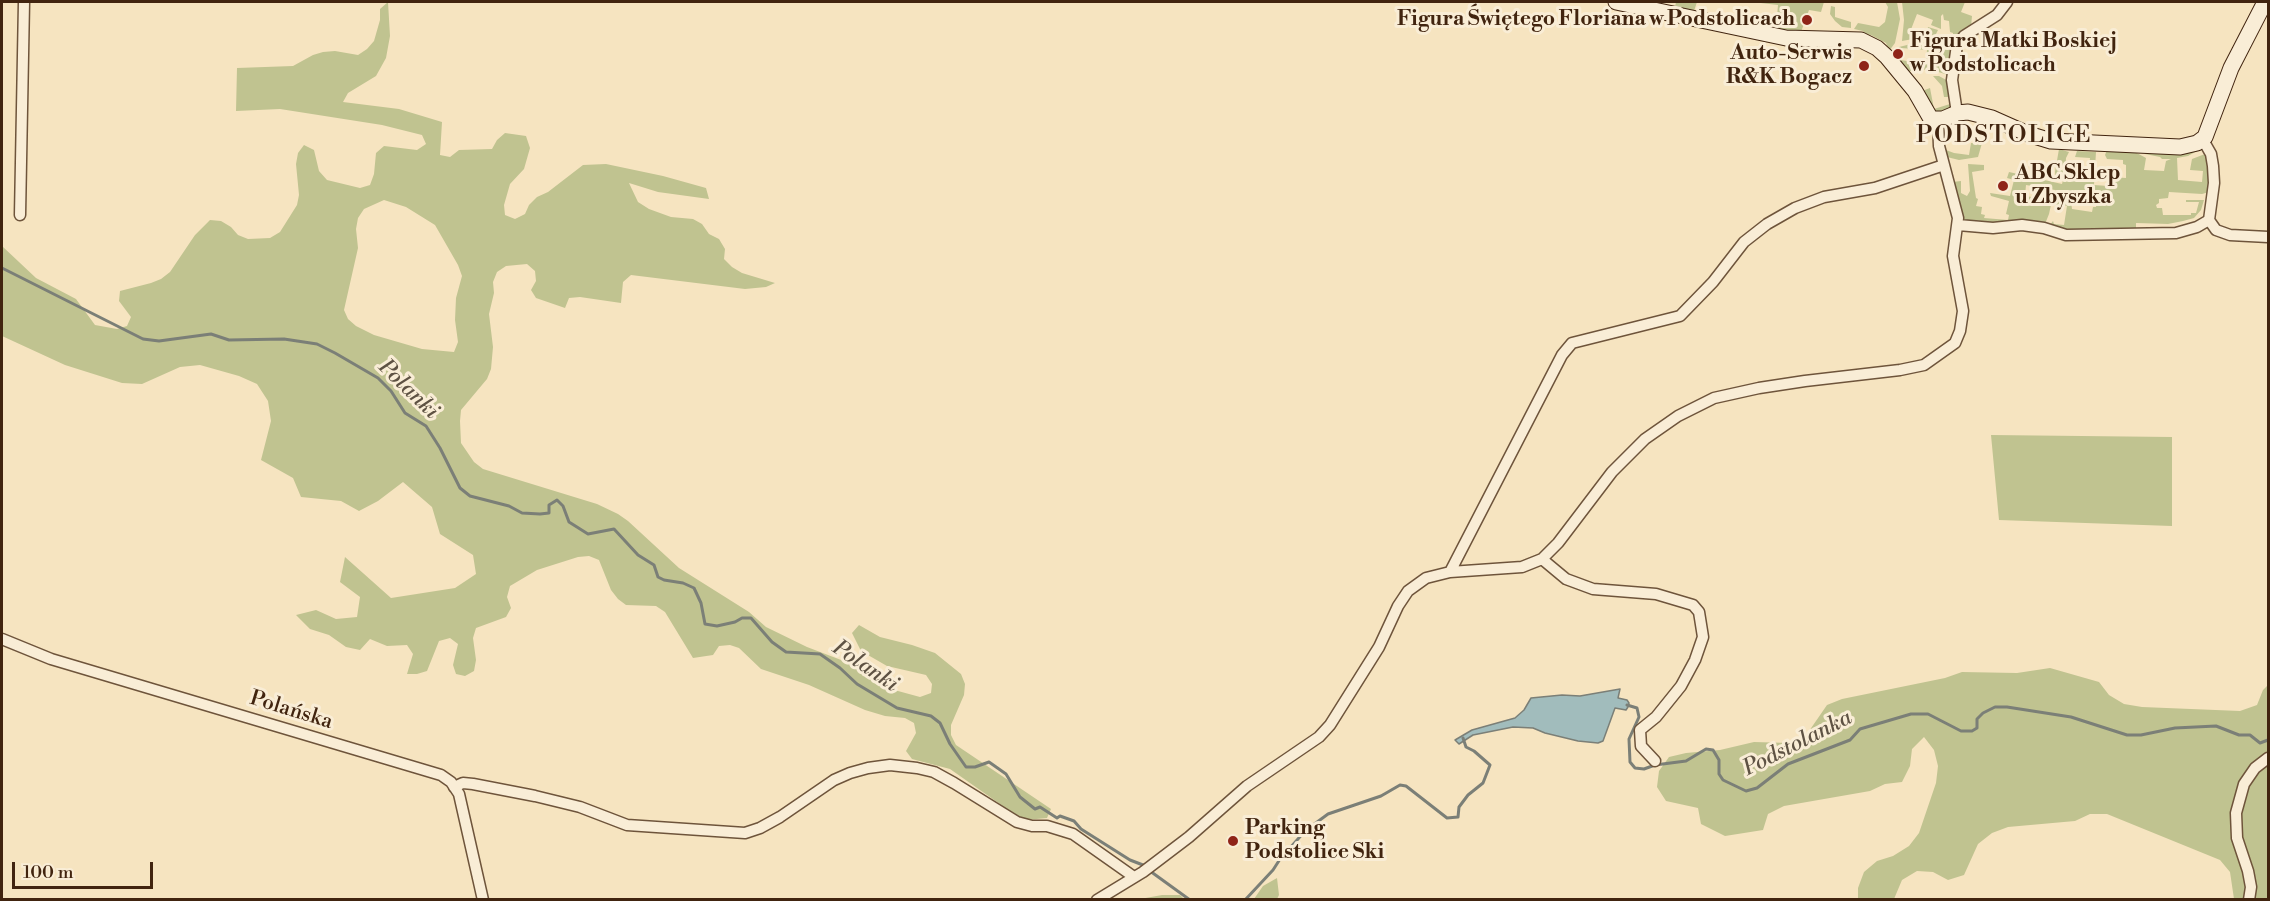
<!DOCTYPE html>
<html>
<head>
<meta charset="utf-8">
<style>
  body { margin:0 }
  #map { position:relative; width:2270px; height:901px; overflow:hidden; background:#f6e4c0; font-family:"Libre Bodoni",serif }
  canvas { display:block }
  .frame { position:absolute; inset:0; border:3px solid #41240f; pointer-events:none }
  .scale { position:absolute; left:12px; top:862px; width:141px; height:27px; box-sizing:border-box; border:3px solid #41240f; border-top:0; padding-left:8px; font-size:18px; line-height:21px; white-space:nowrap; color:#41240f; -webkit-text-stroke:4px #f9edd6; paint-order:stroke }
</style>
</head>
<body>
<div id="map">
<canvas width="2270" height="901"></canvas>
<div class="frame"></div>
<div class="scale">100 m</div>
</div>
<script>
const context = document.querySelector('canvas').getContext('2d');
context.lineJoin = 'round';
function paint(path, color) { context.fillStyle = color; context.fill(path, 'evenodd'); }
const poly = rows => new Path2D(rows.map(r => 'M' + r).join(''));
function trace(path, color, width, dash) { context.strokeStyle = color; context.lineWidth = width; context.lineCap = dash ? 'butt' : 'round'; context.setLineDash(dash || []); context.stroke(path); }
function write(font, color, halo, rows, align = 'center') {
  context.font = font + ' "Libre Bodoni",serif'; context.lineWidth = 6; context.setLineDash([]); context.textBaseline = 'middle'; context.strokeStyle = halo; context.fillStyle = color; for (const [text, x, y, turn = 0] of rows) {
    context.save(); context.translate(x, y); context.rotate((+turn || 0) * Math.PI / 180); context.textAlign = isNaN(turn) ? turn : align; if (halo) context.strokeText(text, 0, 0); context.fillText(text, 0, 0); context.restore();
  }
}
const green = poly([
  [388,2,390,36,386,58,376,76,348,93,343,102,399,109,442,122,440,155,450,157,459,150,492,149,497,140,505,133,526,136,530,148,524,169,510,184,504,205,505,215,515,219,525,214,529,205,537,197,548,192,583,165,606,164,663,176,706,188,709,199,658,192,629,183,638,202,649,209,671,217,693,219,702,224,709,234,719,239,725,249,724,259,732,267,742,273,775,283,766,287,745,289,631,275,623,282,621,303,580,297,569,298,565,308,536,298,531,290,536,281,535,271,527,264,506,266,497,272,493,282,494,293,489,314,493,347,491,369,487,379,461,410,460,421,461,443,474,462,483,469,597,504,618,514,628,521,679,568,749,612,766,627,807,647,849,663,887,688,920,697,931,693,932,684,926,675,887,666,861,651,852,633,859,625,880,637,912,645,935,653,961,674,965,684,964,695,951,725,951,735,956,745,1051,809,1047,818,1026,820,1017,816,950,769,912,759,906,751,916,733,914,723,905,718,885,716,865,710,809,685,761,669,739,648,730,645,719,646,713,655,693,658,665,612,656,606,626,605,618,599,611,590,599,560,589,556,578,557,537,570,510,586,507,597,511,608,506,617,476,628,473,638,476,660,474,671,465,676,456,674,453,665,458,644,450,638,439,641,427,671,417,674,407,674,413,654,407,645,387,646,370,639,360,650,346,647,329,635,310,629,296,615,316,610,336,619,357,617,360,597,340,582,345,557,391,598,455,588,476,574,473,555,440,534,432,507,403,482,378,501,359,511,341,501,301,497,293,478,261,460,271,421,268,401,257,384,239,376,200,365,180,367,142,384,122,383,65,365,2,336,2,246,36,278,76,299,95,325,117,329,127,326,131,317,119,301,120,291,151,283,161,279,170,272,195,235,210,220,221,221,231,227,238,235,248,239,270,238,280,232,297,205,299,195,296,164,298,153,304,145,314,150,319,171,327,180,360,188,370,185,374,174,376,153,384,146,417,150,426,144,422,135,382,125,280,109,236,111,237,68,293,66,313,55,323,52,335,51,358,55,367,49,374,41,380,20,380,9],
  [384,200,406,207,435,225,458,265,462,276,456,298,455,320,458,342,454,352,422,349,374,335,356,326,348,319,344,310,358,248,356,229,358,218,364,209],
  [1676,2,1697,2,1694,11,1675,7],
  [1752,2,1824,2,1821,12,1809,10,1801,32,1776,28,1778,5],
  [1885,2,1897,2,1900,19,1895,43,1889,51,1886,43,1871,35,1865,34,1863,31,1854,29,1858,23,1879,27,1885,22,1888,7],
  [1902,2,1965,2,1961,12,1972,16,1971,27,1962,35,1948,75,1929,69,1915,71,1916,62,1926,63,1927,50,1901,48,1900,60,1907,61,1907,64,1912,64,1912,71,1906,71,1894,58,1899,47,1915,43,1924,42,1923,47,1932,48,1932,44,1928,43,1926,39,1928,27,1938,30,1934,38,1936,41,1948,42,1949,39,1953,39,1953,33,1950,32,1949,21,1944,20,1943,14,1941,16,1941,29,1931,25,1933,20,1917,14,1910,32,1924,37,1902,41,1904,20],
  [1831,6,1835,7,1835,17,1851,22,1851,28,1842,27,1835,21,1830,14],
  [1933,76,1939,76,1948,81,1952,110,1932,112,1922,91,1930,88,1934,109,1950,104,1949,97,1944,97,1942,86],
  [1943,136,1946,150,1954,153,1969,155,1971,143,1982,143,1978,157,1959,160,1947,157],
  [2059,149,2069,152,2066,158,2065,176,2088,179,2090,158,2075,157,2077,151,2096,152,2094,185,2108,186,2108,180,2111,180,2111,177,2126,178,2126,165,2123,164,2123,160,2107,159,2105,155,2107,150,2135,152,2146,158,2144,170,2164,171,2166,161,2171,159,2162,159,2160,157,2145,154,2144,152,2197,151,2188,156,2177,158,2178,180,2202,182,2203,171,2190,170,2192,159,2205,154,2209,158,2209,192,2202,194,2169,192,2168,198,2159,199,2159,203,2156,205,2157,208,2162,208,2163,215,2191,215,2191,213,2196,213,2199,202,2186,202,2186,200,2204,200,2201,210,2194,218,2183,221,2168,224,2136,223,2136,231,2096,228,2069,231,2050,225,2053,221,2054,224,2064,225,2067,206,2059,204,2058,209,2055,208,2058,200,2071,201,2072,209,2092,212,2093,207,2096,207,2097,200,2082,193,2073,193,2058,198,2055,190,2026,185,2025,196,2052,200,2049,214,2045,224,2001,225,1967,222,1965,220,1961,215,1952,182,1961,181,1961,193,1967,196,1970,191,1968,164,1984,165,1984,170,1972,172,1976,198,1978,199,1976,206,1982,207,1981,214,1985,215,1984,218,2008,220,2009,215,2006,214,2009,201,1991,196,1990,193,2010,196,2014,180,2007,178,2009,172,2062,184,2063,180,2056,179,2055,172],
  [1991,435,2172,437,2172,526,1999,520],
  [2050,668,2099,682,2109,695,2124,704,2142,707,2240,711,2257,705,2263,690,2268,685,2268,899,2234,899,2230,872,2220,860,2107,814,2090,814,2075,821,2008,827,1992,833,1978,844,1964,875,1948,880,1933,872,1917,871,1902,880,1894,899,1858,899,1858,888,1864,872,1877,861,1893,856,1909,846,1919,833,1936,783,1938,766,1934,750,1924,737,1912,749,1910,766,1902,782,1885,784,1870,791,1784,806,1768,814,1763,830,1725,836,1701,824,1698,808,1666,801,1657,787,1659,771,1669,757,1686,753,1720,750,1754,742,1790,743,1807,734,1827,705,1842,699,1945,678,1962,672,2017,673],
  [1277,878,1279,895,1277,899,1254,899,1263,886],
  [1162,895,1180,895,1184,899,1140,899]
]);
const water = poly([
  [1620,689,1618,698,1627,700,1629,703,1628,707,1626,710,1615,708,1603,741,1598,743,1578,741,1545,733,1533,728,1513,727,1473,735,1459,744,1455,740,1472,730,1515,718,1524,710,1531,698,1562,695,1580,696,1620,689]
]);
const stream = poly([
  [2,268,143,339,159,341,211,334,229,340,284,339,317,344,335,353,378,378,391,391,405,413,426,426,440,448,460,488,470,496,509,506,522,513,540,514,549,513,549,505,557,500,563,506,569,522,588,534,614,529,638,555,654,565,658,577,664,580,683,583,694,588,701,603,705,624,717,626,735,622,742,618,751,618,772,642,786,652,820,654,840,668,857,684,897,708,931,716,940,723,950,744,966,767,975,767,989,762,1006,774,1020,797,1035,809,1040,807,1057,818,1060,816,1074,821,1081,829,1130,860,1143,865],
  [1627,705,1637,708,1639,717,1629,739,1630,762,1635,768,1644,769,1655,765,1686,761,1706,749,1713,750,1719,760,1719,774,1723,780,1746,791,1757,788,1788,764,1850,740,1860,729,1911,714,1928,714,1961,731,1972,731,1977,728,1977,719,1983,713,1995,707,2007,707,2071,717,2127,735,2141,735,2175,728,2216,726,2239,735,2250,735,2260,743,2268,740],
  [1290,848,1305,831,1328,814,1381,796,1400,785,1406,786,1447,818,1458,817,1459,807,1468,795,1483,783,1490,765,1474,751,1466,747,1463,738],
  [1150,871,1190,900],
  [1245,900,1273,870,1282,856]
]);
const street = poly([
  [1957,113,1952,80,1957,45,1964,36,1997,15,2007,2],
  [2203,140,2211,154,2213,166,2214,183,2209,220,2216,230,2230,235,2268,237],
  [20,215,24,2],
  [1958,225,1993,228,2022,225,2044,228,2066,235,2176,233,2197,227,2209,220],
  [1542,559,1566,579,1593,589,1656,594,1693,605,1699,612,1703,637,1695,660,1681,686,1656,717,1640,730,1641,746,1655,761],
  [1450,572,1562,355,1572,343,1680,316,1713,282,1744,242,1767,224,1795,208,1824,197,1875,188,1944,165],
  [2,639,51,659,441,775,451,782,459,794,483,900],
  [454,787,463,783,473,784,535,796,580,807,627,825,745,833,760,828,780,817,834,780,850,773,868,768,890,765,917,768,934,772,954,783,1017,822,1032,826,1047,826,1073,834,1134,877],
  [1097,900,1143,872,1189,837,1247,786,1319,737,1330,725,1379,647,1398,606,1408,591,1426,578,1450,572,1522,567,1542,559,1558,543,1612,472,1645,439,1678,416,1714,398,1759,388,1805,381,1900,370,1924,365,1955,343,1960,331,1963,311,1953,256,1958,218,1939,146,1938,120],
  [2249,900,2251,887,2248,871,2237,838,2236,813,2244,784,2255,768,2268,758]
]);
const secondary = poly([
  [1616,2,1786,38,1861,40,1877,48,1887,57,1915,91,1931,119,1943,119,1957,113,1968,112,1992,118,2028,134,2051,141,2180,147,2197,143,2205,137,2231,68,2265,2]
]);
const markers = [
  [1807,20,6,"#8f2418"],
  [1898,54,6,"#8f2418"],
  [1864,66,6,"#8f2418"],
  [2003,186,6,"#8f2418"],
  [1233,841,6,"#8f2418"]
];
const poiNames = [
  ["Figura Świętego Floriana w Podstolicach",1795,20,"right"],
  ["Figura Matki Boskiej",1910,42],
  ["w Podstolicach",1910,66],
  ["Auto-Serwis",1852,54,"right"],
  ["R&K Bogacz",1852,78,"right"],
  ["ABC Sklep",2015,174],
  ["u Zbyszka",2015,198],
  ["Parking",1245,829],
  ["Podstolice Ski",1245,853]
];
const streetNames = [
  ["Polańska",291,711,17]
];
const waterNames = [
  ["Polanki",408,390,44],
  ["Polanki",865,667,34],
  ["Podstolanka",1798,744,-27]
];
const quarterNames = [
  ["PODSTOLICE",2004,136]
];
paint(green, '#c0c390');
paint(water, '#a1bcbc');
trace(water, '#7b7f77', 1.5);
trace(stream, '#7b7f77', 3);
trace(street, '#6e543b', 13);
trace(secondary, '#41240f', 17);
trace(street, '#f9edd6', 10);
trace(secondary, '#f9edd6', 15);
for (const [x, y, r, color] of markers) { const dot = new Path2D(); dot.arc(x, y, r, 0, 2 * Math.PI); context.fillStyle = color; context.fill(dot); trace(dot, '#f9edd6', 2); }
write('bold 21px', '#41240f', '#f9edd6', poiNames, 'left');
write('21px', '#41240f', '#f9edd6', streetNames);
write('italic 22px', '#5e5243', '#f9edd6', waterNames);
context.letterSpacing = '1.5px';
write('24px', '#41240f', '#f9edd6', quarterNames);
context.letterSpacing = '0px';
</script>
</body>
</html>
